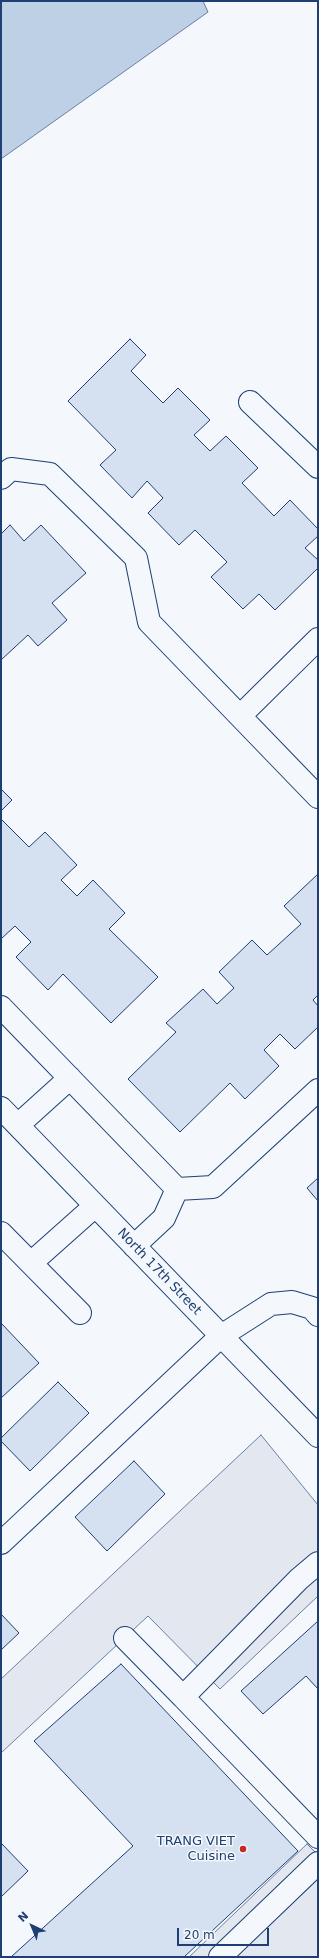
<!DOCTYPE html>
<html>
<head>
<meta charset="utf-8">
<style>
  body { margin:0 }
  #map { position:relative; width:319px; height:1958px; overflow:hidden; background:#f4f7fb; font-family:"DejaVu Sans",sans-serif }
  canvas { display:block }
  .frame { position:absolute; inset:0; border:2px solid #1d3f73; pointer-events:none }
  .north { position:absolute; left:12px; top:1906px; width:40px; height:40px; -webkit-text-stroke:3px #f4f7fb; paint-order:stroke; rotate:316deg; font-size:11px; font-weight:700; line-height:16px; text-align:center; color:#1d3f73 }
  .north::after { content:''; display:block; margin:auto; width:14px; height:18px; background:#1d3f73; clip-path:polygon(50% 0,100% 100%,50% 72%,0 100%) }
  .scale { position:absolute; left:177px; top:1928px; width:92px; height:18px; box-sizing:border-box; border:2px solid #1d3f73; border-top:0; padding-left:5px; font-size:12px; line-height:14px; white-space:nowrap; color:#1d3f73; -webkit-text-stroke:3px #f4f7fb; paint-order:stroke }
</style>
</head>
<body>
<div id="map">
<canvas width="319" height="1958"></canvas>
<div class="frame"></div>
<div class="north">N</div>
<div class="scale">20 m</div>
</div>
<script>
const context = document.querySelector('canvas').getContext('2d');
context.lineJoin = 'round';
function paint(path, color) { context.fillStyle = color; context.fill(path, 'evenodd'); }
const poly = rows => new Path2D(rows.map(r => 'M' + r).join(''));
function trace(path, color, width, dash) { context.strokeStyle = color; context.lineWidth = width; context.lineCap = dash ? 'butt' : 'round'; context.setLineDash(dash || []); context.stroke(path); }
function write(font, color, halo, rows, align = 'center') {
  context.font = font + ' "DejaVu Sans",sans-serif'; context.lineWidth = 3; context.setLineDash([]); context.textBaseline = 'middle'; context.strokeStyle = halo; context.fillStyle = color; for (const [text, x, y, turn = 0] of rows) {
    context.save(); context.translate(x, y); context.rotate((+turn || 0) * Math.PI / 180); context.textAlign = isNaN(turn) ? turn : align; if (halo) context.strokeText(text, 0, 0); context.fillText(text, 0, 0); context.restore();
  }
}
const parking = poly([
  [261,1435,318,1505,318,1596,220,1689,148,1616,1,1753,1,1679,261,1435],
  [307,1844,318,1855,318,1957,189,1957,307,1844]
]);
const water = poly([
  [1,1,203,1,208,12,1,159,1,1]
]);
const building = poly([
  [130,339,146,355,131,371,163,403,178,388,210,420,194,435,210,451,226,436,258,468,242,483,274,516,290,500,318,529,318,536,305,548,318,560,318,568,275,610,259,594,243,609,211,577,227,562,195,530,179,545,148,513,163,498,147,481,132,498,100,465,116,450,68,401,130,339],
  [10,525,24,541,41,525,86,573,52,603,67,620,38,646,28,635,1,660,1,534,10,525],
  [1,789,12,800,1,811,1,789],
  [1,819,29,847,45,832,77,865,61,880,77,896,93,880,125,913,109,929,158,977,111,1023,63,974,48,990,16,957,31,942,15,926,1,939,1,819],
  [318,874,318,995,313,1000,318,1006,318,1027,295,1049,280,1034,264,1050,279,1066,245,1099,230,1083,180,1132,128,1079,176,1032,166,1023,203,989,217,1004,234,988,219,972,252,940,267,955,301,924,284,906,318,874],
  [318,1178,318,1201,307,1188,318,1178],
  [1,1323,39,1363,1,1398,1,1323],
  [58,1382,89,1413,30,1471,1,1441,1,1438,58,1382],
  [134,1461,165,1494,107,1551,75,1517,134,1461],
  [1,1614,19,1633,1,1650,1,1614],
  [318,1621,318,1689,306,1676,263,1714,241,1691,318,1621],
  [121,1664,298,1851,184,1957,11,1957,133,1846,34,1741,121,1664],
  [1,1843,28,1871,1,1897,1,1843]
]);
const minor = poly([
  [250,402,318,467],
  [1,478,11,469,50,474,136,558,149,622,318,797],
  [240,716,318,639],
  [1,1007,177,1189,213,1187,318,1090],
  [1,1108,318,1436],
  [18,1125,70,1078],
  [1,1233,80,1313],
  [134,1246,164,1218,177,1189],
  [31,1263,95,1206],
  [1,1543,221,1336,271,1304,292,1302,312,1308,318,1315],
  [318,1563,299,1579,183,1697,318,1837],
  [125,1638,183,1697],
  [220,1957,318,1863]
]);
const markers = [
  [243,1849,4,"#c62828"]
];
const streetNames = [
  ["North 17th Street",159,1272,46]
];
const poiNames = [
  ["TRANG VIET",235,1842],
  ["Cuisine",235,1857]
];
paint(parking, '#e3e8f0');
trace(parking, '#687fa3', 1);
paint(water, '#bed0e5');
trace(water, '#687fa3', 1);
paint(building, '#d5e0f0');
trace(building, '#1d3f73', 1);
trace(minor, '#1d3f73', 24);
trace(minor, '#f4f7fb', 22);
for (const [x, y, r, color] of markers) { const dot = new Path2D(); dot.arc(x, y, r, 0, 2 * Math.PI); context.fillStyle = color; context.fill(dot); trace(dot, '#f4f7fb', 1.5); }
write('13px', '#1d3f73', '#f4f7fb', streetNames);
write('13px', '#1d3f73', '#f4f7fb', poiNames, 'right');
</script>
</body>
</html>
